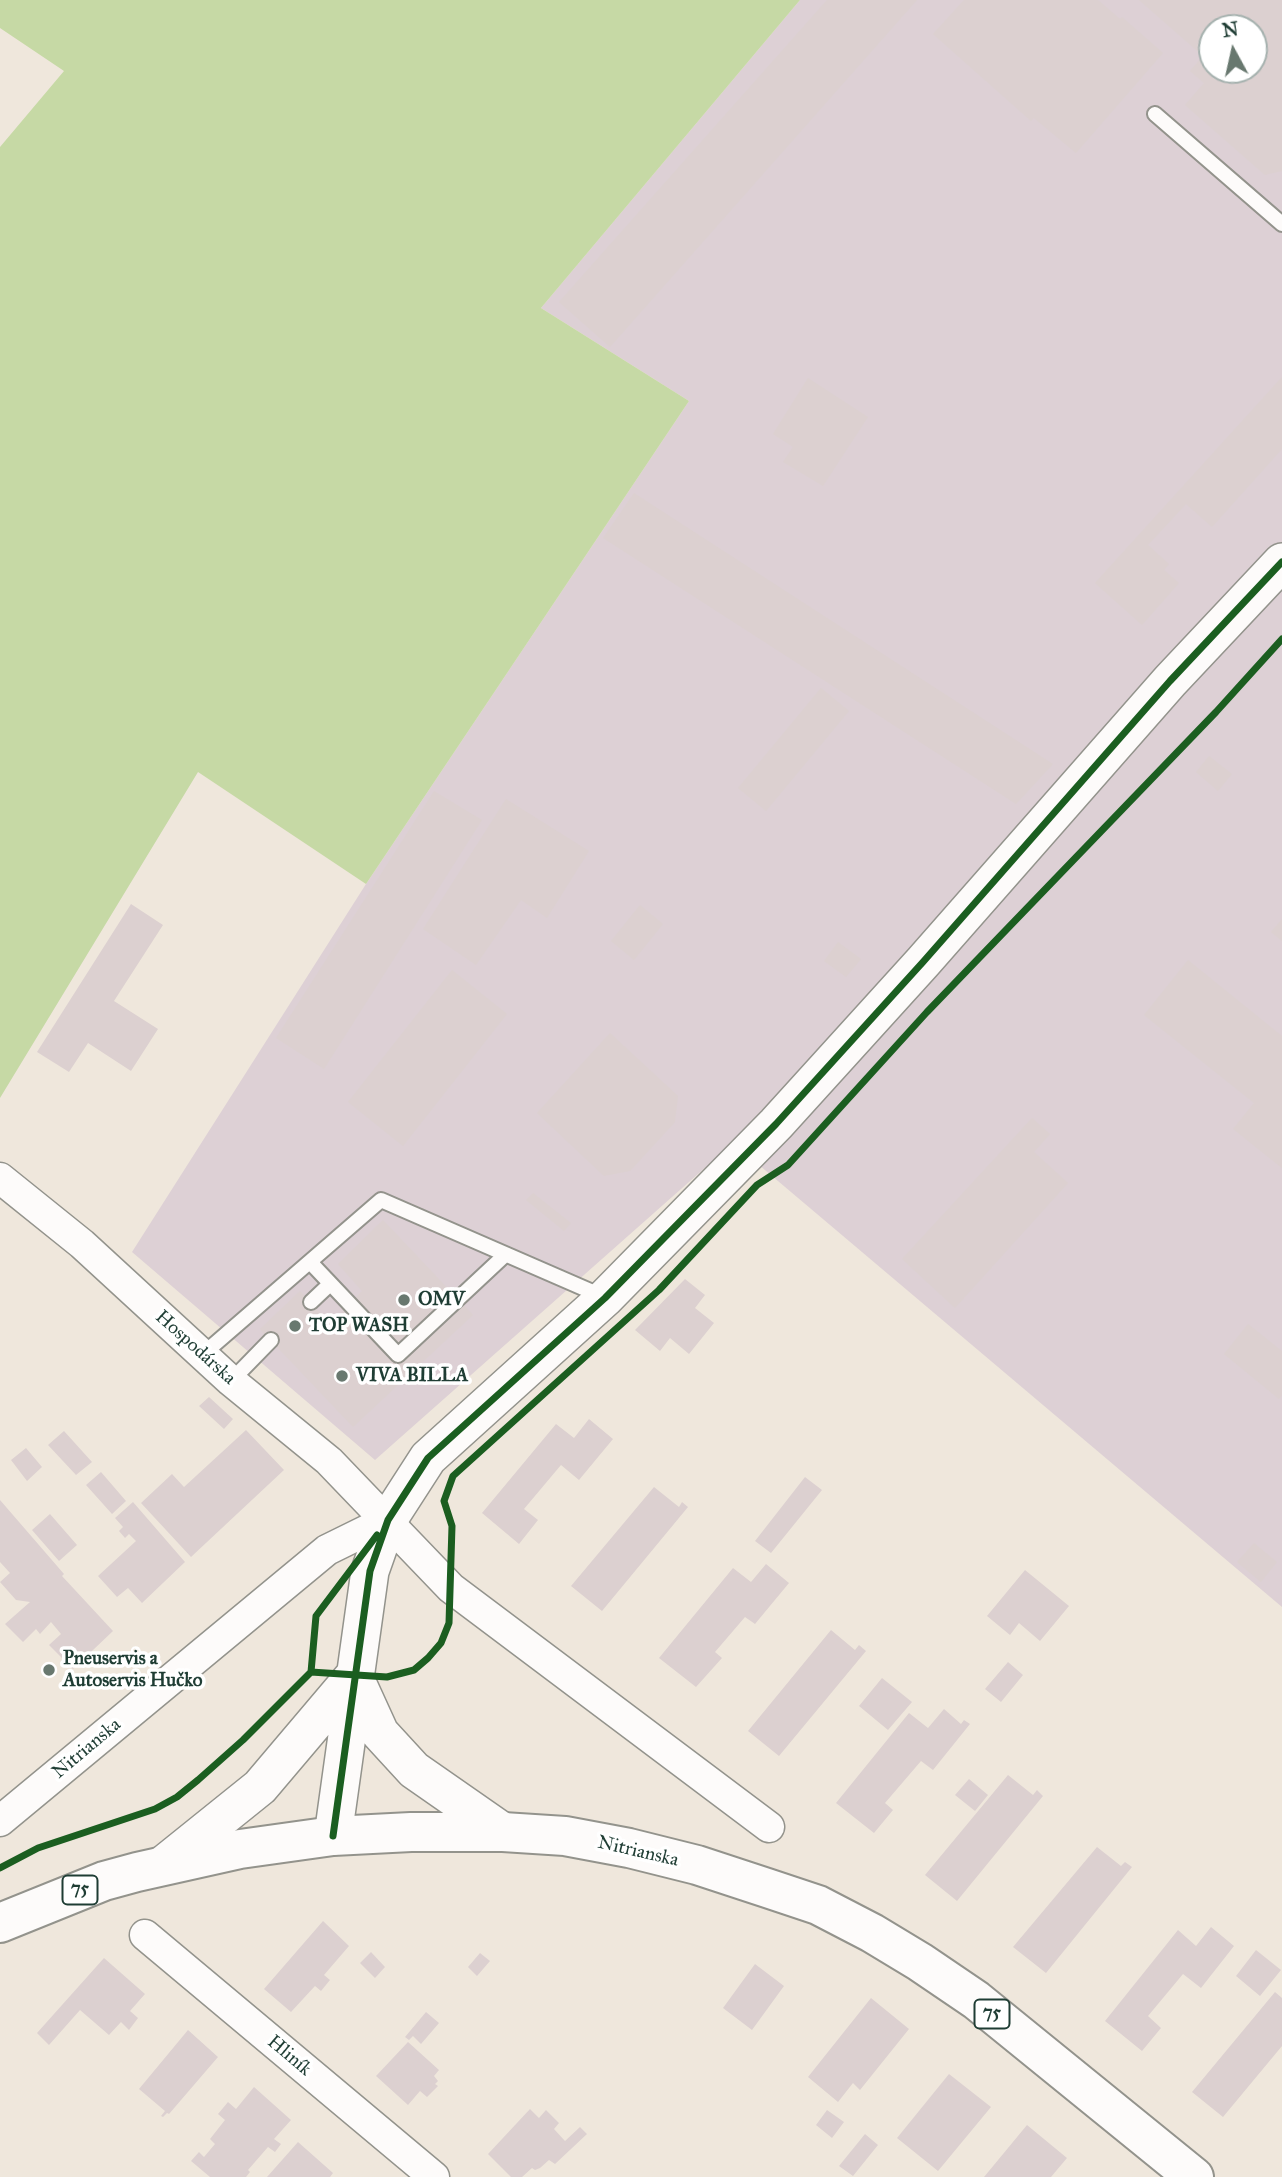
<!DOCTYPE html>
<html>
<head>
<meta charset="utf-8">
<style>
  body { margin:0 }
  #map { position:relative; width:1282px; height:2177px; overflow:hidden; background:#efe7dc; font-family:"IM FELL Great Primer",serif }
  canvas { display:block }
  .north { position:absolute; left:1198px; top:14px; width:70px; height:70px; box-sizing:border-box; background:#fff; border:2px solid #a5b1ae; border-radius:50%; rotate:352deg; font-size:19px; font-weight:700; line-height:28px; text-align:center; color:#1f3d34 }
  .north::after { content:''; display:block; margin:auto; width:24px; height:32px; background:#68786f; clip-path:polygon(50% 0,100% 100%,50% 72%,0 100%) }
</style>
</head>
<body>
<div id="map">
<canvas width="1282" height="2177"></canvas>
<div class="north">N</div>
</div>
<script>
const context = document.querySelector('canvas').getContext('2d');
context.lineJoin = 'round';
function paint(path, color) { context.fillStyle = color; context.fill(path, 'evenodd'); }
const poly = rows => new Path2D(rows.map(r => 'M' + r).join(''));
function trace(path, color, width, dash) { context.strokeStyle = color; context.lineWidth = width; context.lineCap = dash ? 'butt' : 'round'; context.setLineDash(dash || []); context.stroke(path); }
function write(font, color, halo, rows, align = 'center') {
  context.font = font + ' "IM FELL Great Primer",serif'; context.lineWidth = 7; context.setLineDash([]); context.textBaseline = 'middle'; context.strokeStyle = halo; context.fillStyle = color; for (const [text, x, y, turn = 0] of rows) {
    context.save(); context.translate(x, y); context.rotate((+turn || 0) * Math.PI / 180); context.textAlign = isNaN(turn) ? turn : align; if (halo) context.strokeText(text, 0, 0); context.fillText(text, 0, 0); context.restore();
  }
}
const industrial = poly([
  [800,0,1282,0,1282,1607,733,1143,375,1460,132,1252,366,884,689,401,541,308],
  [1212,28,1254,28,1254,70,1212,70]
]);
const green = poly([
  [0,0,800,0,541,308,689,401,366,884,198,772,0,1098,0,147,64,71,0,28]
]);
const building = poly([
  [827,0,917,0,610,347,559,302],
  [964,0,1098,0,1120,19,1122,17,1163,53,1076,153,1034,118,1031,121,933,34],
  [1139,0,1282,0,1282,171,1265,175,1185,105,1204,83,1190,71,1203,56],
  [1212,28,1254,28,1254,70,1212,70],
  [1282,377,1282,449,1212,527,1186,504,1148,545,1169,564,1164,570,1179,583,1142,625,1095,583],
  [808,378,868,417,823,486,783,462,793,447,773,434],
  [634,493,1053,764,1016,804,603,538],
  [821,688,849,711,766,811,738,788],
  [1209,756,1232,774,1218,791,1196,772],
  [434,791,482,820,324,1069,276,1038],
  [506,799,589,851,547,918,521,900,476,965,423,929],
  [131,904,163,925,114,1001,158,1029,131,1071,88,1043,69,1072,37,1052],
  [640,905,663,924,634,960,611,941],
  [1282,919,1282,941,1271,932],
  [838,942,861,959,846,977,824,961],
  [1188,960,1282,1036,1282,1168,1233,1129,1254,1103,1144,1015],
  [452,970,507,1014,403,1146,348,1102],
  [610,1033,678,1096,675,1122,630,1171,604,1176,537,1113],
  [1032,1118,1050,1134,1034,1152,1068,1183,955,1308,902,1259],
  [533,1193,571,1223,564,1231,526,1200],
  [383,1220,473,1315,353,1427,260,1329,300,1291,331,1324,362,1291,338,1264],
  [685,1279,705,1295,695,1308,714,1323,689,1354,670,1338,660,1351,635,1330],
  [1248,1324,1282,1351,1282,1395,1279,1399,1224,1354],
  [209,1397,233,1419,224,1429,199,1406],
  [589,1419,613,1439,579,1480,561,1465,524,1509,538,1520,519,1544,482,1513,556,1424,574,1438],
  [246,1430,284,1470,191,1557,141,1503,172,1474,184,1487],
  [64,1431,92,1462,76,1475,48,1445],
  [26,1448,42,1467,27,1481,11,1460],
  [101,1472,126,1501,112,1514,86,1485],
  [805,1477,822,1490,771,1553,755,1541],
  [654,1487,679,1507,682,1502,688,1507,602,1611,571,1586],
  [0,1500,64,1574,62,1576,113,1631,73,1669,49,1645,61,1634,51,1622,40,1634,36,1629,23,1642,5,1624,30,1602,16,1600,0,1582,10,1573,0,1562],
  [133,1502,185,1562,142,1603,128,1588,117,1597,98,1576,136,1541,129,1534,125,1538,119,1531,123,1527,115,1518],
  [50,1514,77,1545,59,1561,32,1530],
  [1254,1543,1277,1562,1261,1582,1237,1562],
  [766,1564,789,1583,755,1624,745,1617,715,1652,722,1658,696,1687,659,1658,733,1568,751,1582],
  [1025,1570,1069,1606,1040,1641,1019,1623,1010,1635,987,1616],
  [831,1630,855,1650,859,1645,866,1651,779,1756,748,1731],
  [1008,1662,1023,1675,1001,1702,985,1689],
  [882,1678,912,1702,888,1730,859,1706],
  [944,1709,961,1724,964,1720,970,1724,933,1770,921,1761,885,1803,893,1810,874,1833,836,1803,909,1713,928,1728],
  [1008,1775,1033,1795,1037,1790,1043,1796,957,1901,925,1875],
  [969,1779,988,1795,975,1811,955,1795],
  [1097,1847,1121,1866,1125,1862,1132,1867,1046,1973,1013,1947],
  [323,1921,349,1946,324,1975,330,1980,321,1991,315,1986,291,2012,264,1989],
  [1211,1927,1234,1946,1201,1988,1183,1974,1148,2016,1161,2028,1142,2051,1105,2021,1178,1930,1196,1946],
  [1256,1950,1281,1970,1260,1996,1236,1976],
  [371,1952,385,1967,375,1978,360,1963],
  [480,1953,490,1961,477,1976,468,1967],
  [104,1958,145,1994,130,2011,138,2018,129,2030,121,2022,109,2035,80,2010,49,2045,37,2033],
  [755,1964,784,1986,752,2030,723,2008],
  [1275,1992,1282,1998,1282,2046,1223,2117,1192,2092],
  [871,1998,909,2029,860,2090,853,2083,838,2102,808,2077],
  [426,2012,439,2023,421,2044,413,2036,409,2040,405,2037],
  [188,2030,218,2057,169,2114,167,2113,163,2117,161,2116,165,2111,139,2089],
  [408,2042,439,2070,434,2076,438,2081,435,2084,438,2086,427,2097,420,2091,408,2105,376,2076],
  [949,2074,991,2107,938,2171,897,2138],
  [254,2087,291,2120,274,2139,281,2144,275,2152,268,2147,248,2170,250,2172,246,2177,210,2177,191,2161,199,2152,204,2157,215,2144,210,2139,225,2120,218,2114,228,2102,236,2109],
  [530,2109,539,2118,546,2110,559,2123,554,2129,565,2141,580,2127,587,2134,555,2164,549,2160,540,2168,535,2170,532,2168,522,2177,511,2177,488,2154],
  [827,2110,844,2122,832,2138,816,2125],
  [1027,2125,1067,2158,1051,2177,984,2177],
  [865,2134,878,2145,853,2176,839,2166],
  [298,2142,333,2173,330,2177,267,2177]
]);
const service = poly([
  [1155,114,1282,224],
  [310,1262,398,1355,505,1255],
  [311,1302,330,1284],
  [202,1355,381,1200,604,1297],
  [231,1381,271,1340]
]);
const minor = poly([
  [0,1178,82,1244,231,1381,329,1461,451,1588,769,1827],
  [0,1821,327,1550,388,1520],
  [145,1935,434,2177]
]);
const tertiary = poly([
  [354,1676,380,1733,414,1770,503,1832],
  [333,1836,370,1571,388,1520,428,1458,605,1298,776,1124,923,962,1170,681,1282,562],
  [163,1865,260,1787,354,1676]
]);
const primary = poly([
  [0,1923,104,1881,137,1872,240,1849,333,1836,411,1832,503,1832,565,1836,629,1848,697,1865,767,1888,818,1905,872,1933,920,1962,976,2000,1194,2177]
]);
const cycleway = poly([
  [311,1672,387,1677,414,1670,428,1658,441,1643,449,1623,452,1526,444,1501,453,1476,659,1290,757,1185,788,1165,927,1012,1216,712,1282,639],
  [333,1836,370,1571,388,1520,428,1458,605,1298,776,1124,923,962,1170,681,1282,562],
  [0,1868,38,1848,155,1809,177,1797,198,1780,243,1740,311,1672,316,1616,377,1535]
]);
const markers = [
  [404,1300,7,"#68786f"],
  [295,1326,7,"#68786f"],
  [342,1376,7,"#68786f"],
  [49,1670,7,"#68786f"]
];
const shields = [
  [80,1890,35],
  [992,2014,35]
];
const shieldNames = [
  ["75",80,1890],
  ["75",992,2014]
];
const poiNames = [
  ["OMV",418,1300],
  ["TOP WASH",309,1326],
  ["VIVA BILLA",356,1376],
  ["Pneuservis a",63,1659],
  ["Autoservis Hučko",63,1681]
];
const streetNames = [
  ["Hospodárska",195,1348,42],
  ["Nitrianska",87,1749,-40],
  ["Nitrianska",638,1852,13],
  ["Hliník",289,2056,40]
];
paint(industrial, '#ddd0d5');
paint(green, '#c6d9a5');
paint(building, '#dcd0d0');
trace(service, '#93938c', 18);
trace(minor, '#93938c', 33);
trace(tertiary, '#93938c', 40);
trace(primary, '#93938c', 42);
trace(service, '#fdfbfa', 14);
trace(minor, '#fdfbfa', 30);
trace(tertiary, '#fdfbfa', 37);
trace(primary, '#fdfbfa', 38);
trace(cycleway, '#1b5e20', 7);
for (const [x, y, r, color] of markers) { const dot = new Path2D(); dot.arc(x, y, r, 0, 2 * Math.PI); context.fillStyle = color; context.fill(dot); trace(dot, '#fff', 2.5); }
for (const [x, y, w] of shields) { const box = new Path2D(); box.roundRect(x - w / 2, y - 14.5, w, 29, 5); context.fillStyle = '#fff'; context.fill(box); trace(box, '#1f3d34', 2); }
write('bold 18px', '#1f3d34', null, shieldNames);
write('bold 19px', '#1f3d34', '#fff', poiNames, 'left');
write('19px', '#1f3d34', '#fff', streetNames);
</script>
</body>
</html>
